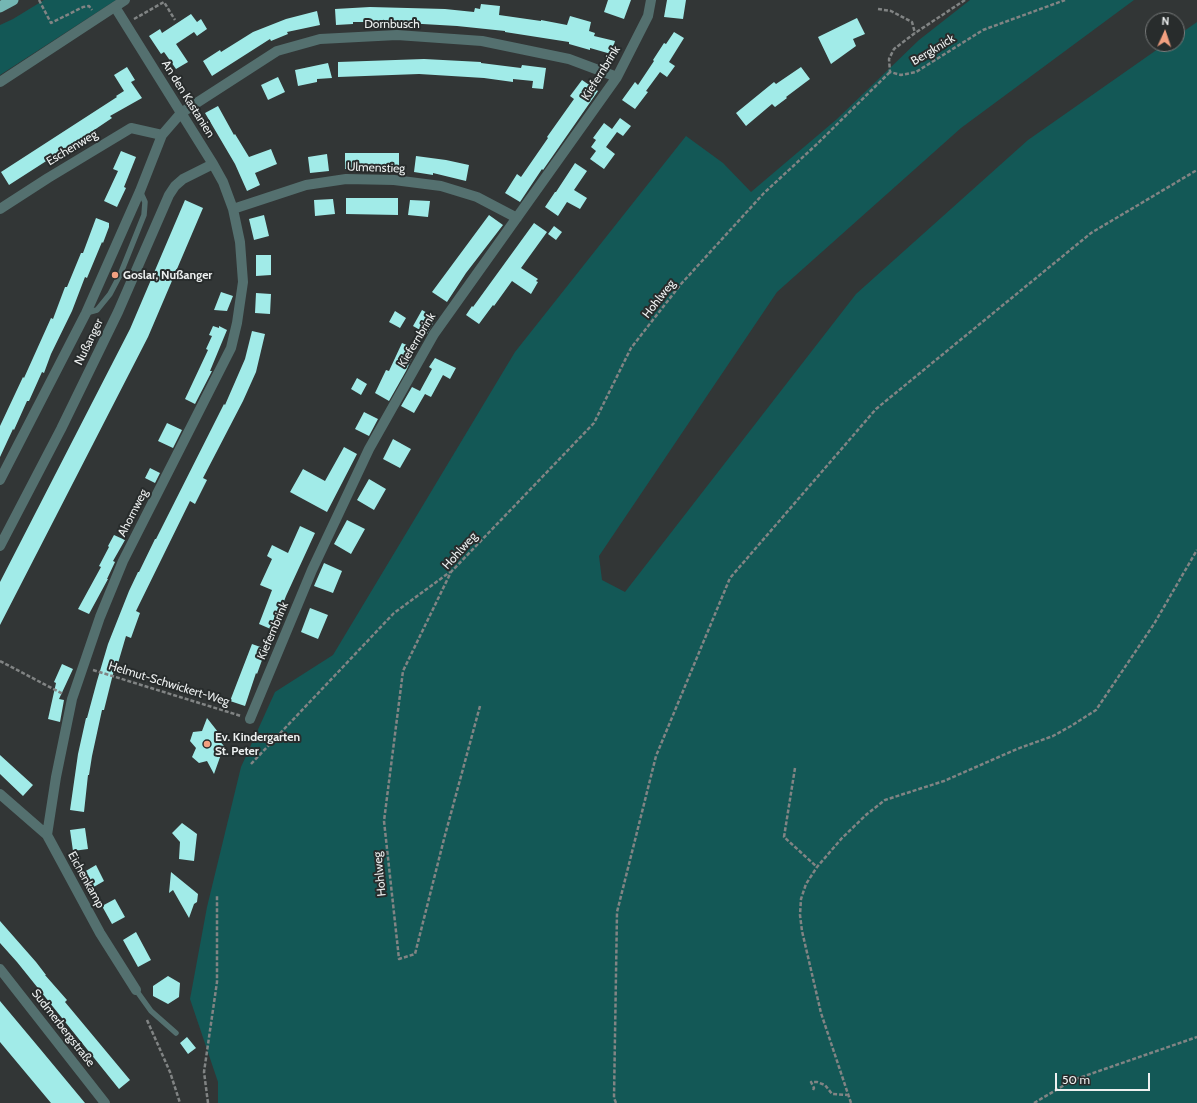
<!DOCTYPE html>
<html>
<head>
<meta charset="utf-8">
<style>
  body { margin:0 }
  #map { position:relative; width:1197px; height:1103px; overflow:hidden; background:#323636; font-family:Cabin,sans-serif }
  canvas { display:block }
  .north { position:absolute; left:1145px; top:12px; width:40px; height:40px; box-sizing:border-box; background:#282c2c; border:1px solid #777a7a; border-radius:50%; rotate:3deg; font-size:11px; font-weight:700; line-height:16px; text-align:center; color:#edf0f0 }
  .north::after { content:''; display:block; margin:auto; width:14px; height:18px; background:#f2a080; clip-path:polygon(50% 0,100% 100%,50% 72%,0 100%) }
  .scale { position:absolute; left:1055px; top:1073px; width:95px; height:18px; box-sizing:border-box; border:2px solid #edf0f0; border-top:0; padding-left:5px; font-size:12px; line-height:14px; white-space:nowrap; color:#edf0f0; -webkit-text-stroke:3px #282c2c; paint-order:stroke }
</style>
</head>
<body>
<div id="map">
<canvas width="1197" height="1103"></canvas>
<div class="north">N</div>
<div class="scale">50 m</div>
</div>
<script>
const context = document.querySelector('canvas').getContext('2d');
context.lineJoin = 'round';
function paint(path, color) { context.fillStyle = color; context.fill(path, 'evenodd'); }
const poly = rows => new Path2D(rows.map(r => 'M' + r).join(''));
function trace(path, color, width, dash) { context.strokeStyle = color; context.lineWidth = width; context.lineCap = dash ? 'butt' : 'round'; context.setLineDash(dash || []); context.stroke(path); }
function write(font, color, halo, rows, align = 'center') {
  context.font = font + ' Cabin,sans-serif'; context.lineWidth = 4; context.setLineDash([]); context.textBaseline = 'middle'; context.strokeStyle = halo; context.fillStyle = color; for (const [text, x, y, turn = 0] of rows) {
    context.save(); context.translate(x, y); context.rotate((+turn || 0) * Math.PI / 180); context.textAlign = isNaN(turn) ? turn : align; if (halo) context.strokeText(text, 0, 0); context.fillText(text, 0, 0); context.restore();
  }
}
const green = poly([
  [44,0,116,0,0,75,0,25,13,19],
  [970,0,1134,0,961,128,777,292,599,556,602,580,625,592,856,294,1028,140,1165,44,1177,44,1177,36,1197,22,1197,1103,218,1103,218,1082,190,999,207,907,241,767,275,692,333,655,515,352,686,136,723,163,751,192,837,119,919,40]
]);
const building = poly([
  [608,0,631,0,624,19,604,12],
  [667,0,686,0,683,19,664,17],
  [481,4,500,6,499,15,541,21,541,20,567,25,570,16,591,22,589,31,595,33,594,36,615,41,611,54,590,48,590,50,569,44,569,42,505,32,505,31,457,26,388,22,353,22,353,24,336,25,335,9,370,7,445,9,474,12,475,8,480,9],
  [317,11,320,25,287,32,288,34,271,41,270,39,212,76,203,61,220,50,221,52,253,32,286,19],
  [191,14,197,22,201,19,207,29,197,36,194,32,176,44,188,62,176,69,164,52,161,54,149,36,160,29,162,33],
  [857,18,865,34,853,39,856,46,831,64,818,37],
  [674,32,684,38,669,62,675,66,667,77,660,72,646,91,648,92,635,109,622,100,635,82,638,85,654,61,653,60,664,43,666,44],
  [424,59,481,62,481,63,521,68,522,65,546,68,543,89,532,88,533,81,513,79,513,82,484,78,419,74,338,77,338,62],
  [328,63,332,78,317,79,317,82,298,86,295,70],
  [127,67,135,80,131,82,142,98,110,116,112,118,66,149,65,149,9,185,1,172,117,97,116,96,124,91,114,75],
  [801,67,810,79,786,97,787,98,775,107,772,104,746,126,736,113,774,82,776,84],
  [278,77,285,92,268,100,261,85],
  [582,80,598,91,543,170,542,169,520,202,505,193,517,174,521,177,548,138,547,137,574,99,570,96],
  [218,106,234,135,235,134,249,157,271,149,277,164,255,173,260,185,247,191,235,164,205,113],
  [620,118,631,126,623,136,617,132,606,147,615,154,604,169,590,159,596,151,591,147,596,140,593,138,604,123,612,129],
  [121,151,136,157,124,187,126,188,117,207,104,201,118,171,113,169],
  [345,153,399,153,399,171,381,171,381,169,345,169],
  [327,154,329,171,310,173,308,157],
  [416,156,446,160,469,165,466,181,433,173,433,175,414,172],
  [575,163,587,171,574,190,587,198,580,209,567,202,558,216,545,207,555,192,556,192],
  [346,198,398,198,398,215,346,214],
  [333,199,335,214,315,216,314,200],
  [185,200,203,208,148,337,0,625,0,582,130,329],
  [410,200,430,201,428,217,408,215],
  [264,215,269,236,254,240,249,219],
  [489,215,503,225,466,273,447,302,432,292],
  [96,218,109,223,109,227,103,243,102,242,87,278,85,277,72,311,51,354,44,373,42,372,29,401,27,401,14,430,13,429,0,457,0,426,23,377,24,378,51,318,53,319,65,287,67,287,81,253,83,253],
  [534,223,547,232,521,268,538,279,536,281,538,282,531,294,512,281,494,306,493,305,479,324,466,315,472,306,473,307],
  [554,226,562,232,556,240,548,234],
  [256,255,271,255,271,275,256,276],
  [221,292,233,296,227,311,214,310],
  [256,293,271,294,270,314,255,313],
  [422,310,436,318,427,334,413,326],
  [395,311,406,318,400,328,389,322],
  [213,326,219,328,219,326,227,330,210,371,212,371,195,404,185,399,208,350,206,349,212,336,209,335],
  [252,331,265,334,256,372,243,401,203,478,207,480,195,504,190,501,136,611,140,613,131,638,126,636,116,670,114,670,104,710,102,710,92,756,89,775,88,775,84,812,70,810,78,754,86,718,87,718,97,681,108,644,129,591,138,572,139,572,155,539,156,539,224,404,225,405,245,359],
  [402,343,416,349,406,371,389,401,375,393,386,370,389,371],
  [435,358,456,368,450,379,443,375,431,397,425,394,414,413,401,406,412,387,420,391,432,369,429,367],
  [357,378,367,384,361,395,351,389],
  [364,412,378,419,369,436,355,429],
  [167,423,182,430,173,448,158,441],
  [393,439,411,449,400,468,383,459],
  [344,447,357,454,327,512,290,492,303,469,325,481],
  [150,468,160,473,155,483,145,478],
  [369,479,386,489,374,510,357,500],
  [347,520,365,529,351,554,334,544],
  [300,526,315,533,286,596,273,630,259,624,272,590,260,585,272,559,267,556,272,545,288,553],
  [114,535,125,540,113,561,115,562,107,579,108,579,89,614,78,609,101,567,99,566,109,547,108,546],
  [324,563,342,571,333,593,314,586],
  [310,608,328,615,318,639,301,632],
  [252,644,266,649,257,674,256,673,245,706,230,701],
  [62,664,73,669,59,699,64,700,60,722,48,719,56,683,54,682],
  [207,718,218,732,216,737,224,746,214,774,207,761,199,763,192,757,196,748,190,741,193,732,202,731],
  [0,755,33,785,23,796,0,774],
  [182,823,197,834,194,861,179,859,180,842,172,833],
  [85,828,88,849,73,851,70,830],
  [96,865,104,881,92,888,84,872],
  [171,872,198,894,197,902,194,904,189,918,173,890,169,893],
  [115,899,125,917,112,924,102,906],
  [0,921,36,962,46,975,45,975,67,1000,65,1002,130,1080,119,1089,17,962,0,943],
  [136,932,151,960,138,967,123,940],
  [168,976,180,983,179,997,168,1004,153,996,153,986],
  [0,1001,41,1050,85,1103,51,1103,0,1042],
  [187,1037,196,1048,188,1054,180,1043]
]);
const path = poly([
  [39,0,51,23,83,7,89,6,92,10],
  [965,0,915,33,894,49,889,59,890,72,901,75,916,72,983,30,1065,0],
  [878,9,891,11,912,22,915,33],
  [134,19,164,2,175,20],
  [0,661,63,694],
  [93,670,241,716],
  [480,706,444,839,415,954,399,959,384,821,403,671,451,572,594,423,631,348,681,284,764,193,817,144,890,72],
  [251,764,394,613,450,572],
  [795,768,784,837,817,867],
  [147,1020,170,1072,180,1103],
  [813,1090,814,1088,811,1082,817,1082,825,1085,832,1094,847,1095],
  [208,1103,204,1072,217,982,217,895],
  [616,1103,614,1098,617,912,656,756,730,578,876,409,1091,233,1197,170],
  [851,1103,821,1013,802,931,800,915,801,899,806,884,817,867,842,838,867,814,885,800,944,781,1017,749,1053,736,1071,726,1096,710,1154,624,1197,550],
  [1034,1103,1073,1080,1197,1037]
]);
const service = poly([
  [86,313,97,310,110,294,120,275,144,215,145,202,140,191],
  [136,990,151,1011,176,1033]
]);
const minor = poly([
  [0,209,48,178,131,128,162,135],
  [233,209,306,185,346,179,394,180,441,186,477,197,517,218],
  [0,480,86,313,140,191,162,135,181,113,277,51,320,39,397,35,482,41,569,59,617,77],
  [0,546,61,429,118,312,169,195,175,186,183,179,213,164],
  [250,719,312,570,369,449,434,334,617,77,648,16,651,0],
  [0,794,47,835,100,933,136,990],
  [47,835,56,777,72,699,100,617,123,561,231,348,237,323,243,282,240,242,233,209,223,182,213,164,115,7],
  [0,969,105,1103]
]);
const tertiary = poly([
  [0,82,125,0]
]);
const trunk = poly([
  [0,7,13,0]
]);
const markers = [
  [115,275,4,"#f2a080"],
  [207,744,4,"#f2a080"]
];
const streetNames = [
  ["Dornbusch",392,24],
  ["Bergknick",933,50,-31],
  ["Kiefernbrink",601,73,-58],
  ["An den Kastanien",188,99,58],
  ["Eschenweg",72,148,-31],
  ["Ulmenstieg",376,168,2],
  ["Hohlweg",659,299,-52],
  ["Kiefernbrink",417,340,-59],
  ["Nußanger",89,342,-64],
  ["Ahornweg",133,513,-63],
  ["Hohlweg",460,551,-48],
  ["Kiefernbrink",273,631,-67],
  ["Helmut-Schwickert-Weg",169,684,17],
  ["Hohlweg",380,874,-96],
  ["Eichenkamp",86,880,61],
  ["Sudmerbergstraße",63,1028,52]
];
const poiNames = [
  ["Goslar, Nußanger",123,275],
  ["Ev. Kindergarten",215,737],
  ["St. Peter",215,751]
];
paint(green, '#135856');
paint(building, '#a1ebe8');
trace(path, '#818484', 2.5, [4, 2]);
trace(service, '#54706f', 5.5);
trace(minor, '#54706f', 10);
trace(tertiary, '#54706f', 10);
trace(trunk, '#74b6b3', 11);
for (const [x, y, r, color] of markers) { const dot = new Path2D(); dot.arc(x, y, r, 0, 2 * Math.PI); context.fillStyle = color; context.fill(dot); trace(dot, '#282c2c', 1.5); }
write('12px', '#edf0f0', '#282c2c', streetNames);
write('bold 12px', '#edf0f0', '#282c2c', poiNames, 'left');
</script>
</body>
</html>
